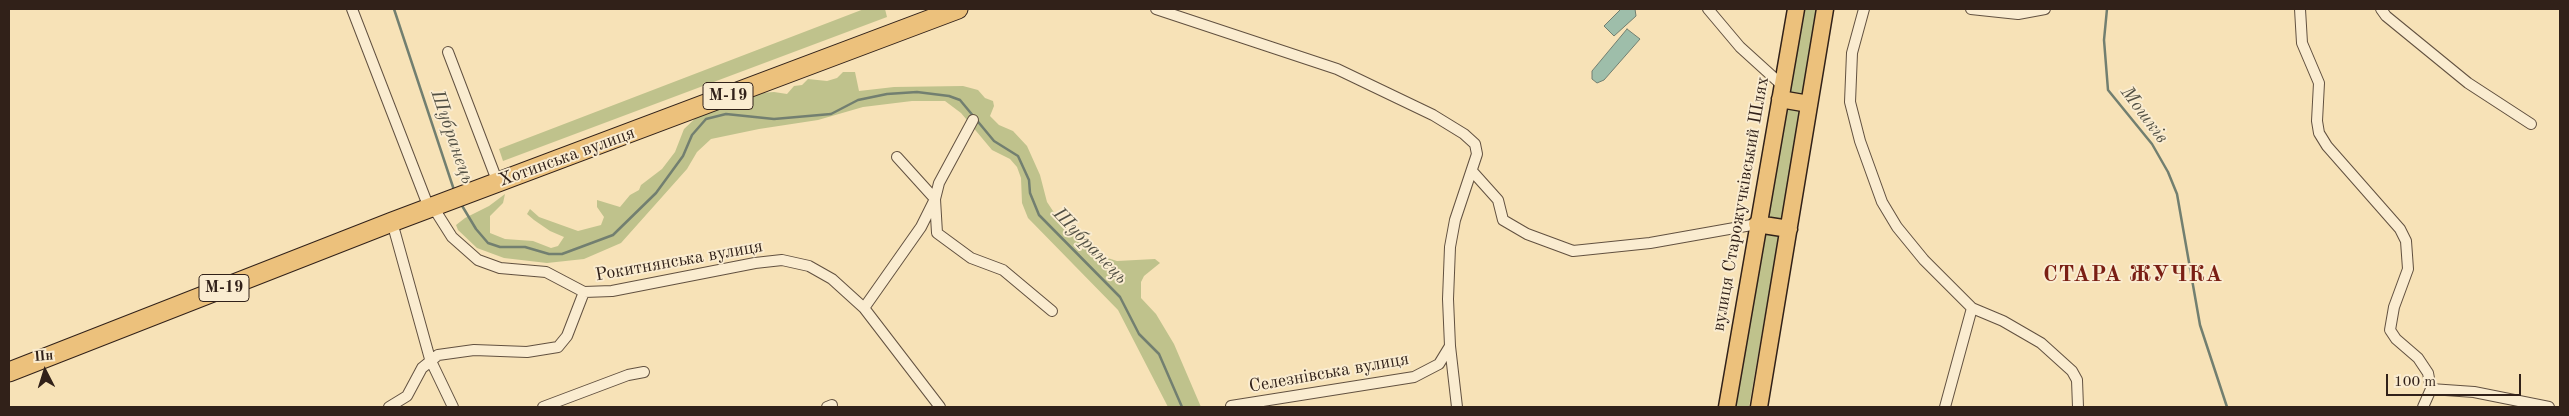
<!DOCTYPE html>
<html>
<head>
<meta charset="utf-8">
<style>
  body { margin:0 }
  #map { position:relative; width:2569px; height:416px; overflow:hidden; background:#f7e2b7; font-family:"Old Standard TT",serif }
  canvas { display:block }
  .frame { position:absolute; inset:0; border:10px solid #312119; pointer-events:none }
  .north { position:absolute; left:20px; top:346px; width:50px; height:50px; -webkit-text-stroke:4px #faecd0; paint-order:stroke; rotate:355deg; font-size:14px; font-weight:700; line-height:20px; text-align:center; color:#312119 }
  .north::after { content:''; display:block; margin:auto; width:18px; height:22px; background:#312119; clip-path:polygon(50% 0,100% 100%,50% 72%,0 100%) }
  .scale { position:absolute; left:2386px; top:374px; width:135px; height:22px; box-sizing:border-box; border:2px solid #312119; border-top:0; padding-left:6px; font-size:15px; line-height:18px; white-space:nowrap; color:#312119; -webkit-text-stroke:4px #faecd0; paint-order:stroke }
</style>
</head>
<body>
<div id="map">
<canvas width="2569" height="416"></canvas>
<div class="frame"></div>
<div class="north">Пн</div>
<div class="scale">100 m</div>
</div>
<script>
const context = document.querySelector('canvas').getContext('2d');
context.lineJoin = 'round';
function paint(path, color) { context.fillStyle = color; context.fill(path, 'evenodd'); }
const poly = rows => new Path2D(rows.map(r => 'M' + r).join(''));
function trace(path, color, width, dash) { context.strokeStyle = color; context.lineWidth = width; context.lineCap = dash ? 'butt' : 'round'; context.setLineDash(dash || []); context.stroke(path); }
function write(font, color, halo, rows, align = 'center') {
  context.font = font + ' "Old Standard TT",serif'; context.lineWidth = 4; context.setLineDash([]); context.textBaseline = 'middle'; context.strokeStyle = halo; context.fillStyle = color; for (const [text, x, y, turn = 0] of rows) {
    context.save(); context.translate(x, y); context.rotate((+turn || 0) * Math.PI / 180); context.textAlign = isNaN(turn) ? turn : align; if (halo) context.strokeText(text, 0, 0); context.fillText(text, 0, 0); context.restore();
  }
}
const green = poly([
  [864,9,885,9,887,17,503,161,499,149],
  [1801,9,1819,9,1803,97,1792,97,1786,91],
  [843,72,855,72,859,91,894,87,963,86,978,90,985,98,993,101,994,106,990,116,999,125,1013,131,1027,146,1040,175,1047,202,1061,223,1098,255,1117,261,1155,259,1160,263,1144,276,1141,282,1141,298,1156,314,1174,344,1201,407,1168,407,1118,310,1028,218,1022,203,1021,178,1017,167,1010,159,992,150,961,113,945,101,912,101,863,107,818,120,759,129,711,139,697,152,687,169,621,243,584,259,547,263,504,258,477,248,458,230,456,225,465,218,489,206,505,194,503,203,490,216,490,233,505,239,533,241,551,248,558,246,564,237,550,231,534,220,527,214,530,209,539,217,578,231,601,225,604,217,597,207,597,200,620,207,630,195,639,190,641,185,662,169,675,152,684,129,700,114,746,94,774,92,787,94,794,86,802,85,808,79,827,81,837,78],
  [1787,107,1797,109,1800,113,1781,220,1767,220],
  [1761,232,1779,234,1749,407,1730,407]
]);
const water = poly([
  [1621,9,1635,9,1636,16,1614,36,1604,26,1621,9],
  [1627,29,1640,39,1604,80,1597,83,1592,79,1592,71,1627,29]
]);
const stream = poly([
  [394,9,454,190],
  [2107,9,2104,40,2108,90,2152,144,2168,172,2177,194,2200,325,2227,407],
  [461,204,476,229,488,243,500,247,525,247,549,254,562,254,613,235,656,193,683,156,692,135,706,119,726,114,774,119,831,114,858,100,887,94,917,92,949,96,960,100,994,141,1018,156,1029,180,1030,193,1039,215,1120,297,1139,334,1159,354,1182,407]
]);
const street = poly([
  [352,9,429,208],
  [1156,9,1337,69,1433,115,1464,134,1475,144,1477,154,1455,220,1450,247,1448,299,1450,346,1457,407],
  [1708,9,1740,47,1783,86],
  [1864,9,1852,53,1850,102,1860,141,1882,202,1897,227,1924,260,1972,308,2003,321,2041,343,2072,371,2077,380,2078,407],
  [1971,9,2018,14,2045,9],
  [2300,9,2302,43,2319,83,2317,121,2319,133,2327,146,2400,229,2406,241,2408,269,2394,307,2390,330,2396,339,2418,358,2428,373,2431,389,2423,407],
  [2381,9,2386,16,2468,83,2531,124],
  [448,52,498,183],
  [897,157,935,199,937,233,971,258,1003,270,1052,311],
  [1472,171,1498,200,1503,220,1527,234,1573,251,1650,243,1757,224],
  [433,207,452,237,478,260,500,268,546,272,584,292],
  [392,222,430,359,453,407],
  [864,308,921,227,935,199,939,183,973,120],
  [2431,389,2474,392,2549,407],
  [1231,406,1414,377,1439,364,1450,346],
  [389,407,407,396,422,368,438,355,474,350,527,352,558,347,567,336,584,292,612,291,755,263,782,260,809,266,832,279,864,308,940,407],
  [543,407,628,375,644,372],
  [827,407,832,405],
  [1945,407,1972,308]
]);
const primary = poly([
  [1780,99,1809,104],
  [1757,224,1789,229],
  [1727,407,1796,9],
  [1759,407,1825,9]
]);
const highway = poly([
  [9,372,392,222,958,9]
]);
const shields = [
  [728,96,50],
  [224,288,50]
];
const shieldNames = [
  ["М-19",728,96],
  ["М-19",224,288]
];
const streetNames = [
  ["Хотинська вулиця",567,157,-20],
  ["вулиця Старожучківський Шлях",1741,204,-80],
  ["Рокитнянська вулиця",679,261,-10],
  ["Селезнівська вулиця",1329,373,-10]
];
const waterNames = [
  ["Мошків",2144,115,53],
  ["Шубранець",452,137,71],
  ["Шубранець",1090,246,46]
];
const districtNames = [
  ["СТАРА ЖУЧКА",2133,275]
];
paint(green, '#bfc28c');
paint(water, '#9ebeaa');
trace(water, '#727f70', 1);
trace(stream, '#727f70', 2.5);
trace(street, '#625140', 12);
trace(primary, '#312119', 19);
trace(highway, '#312119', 21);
trace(street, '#faecd0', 10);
trace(primary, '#ecc17c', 16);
trace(highway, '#ecc17c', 19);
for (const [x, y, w] of shields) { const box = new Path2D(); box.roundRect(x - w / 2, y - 13.5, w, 27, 4); context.fillStyle = '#faecd0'; context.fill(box); trace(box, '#312119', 1); }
write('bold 16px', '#312119', null, shieldNames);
write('18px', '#312119', '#faecd0', streetNames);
write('italic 19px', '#525044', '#faecd0', waterNames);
context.letterSpacing = '1px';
write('bold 22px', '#7a1f14', '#faecd0', districtNames);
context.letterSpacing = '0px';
</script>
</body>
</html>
